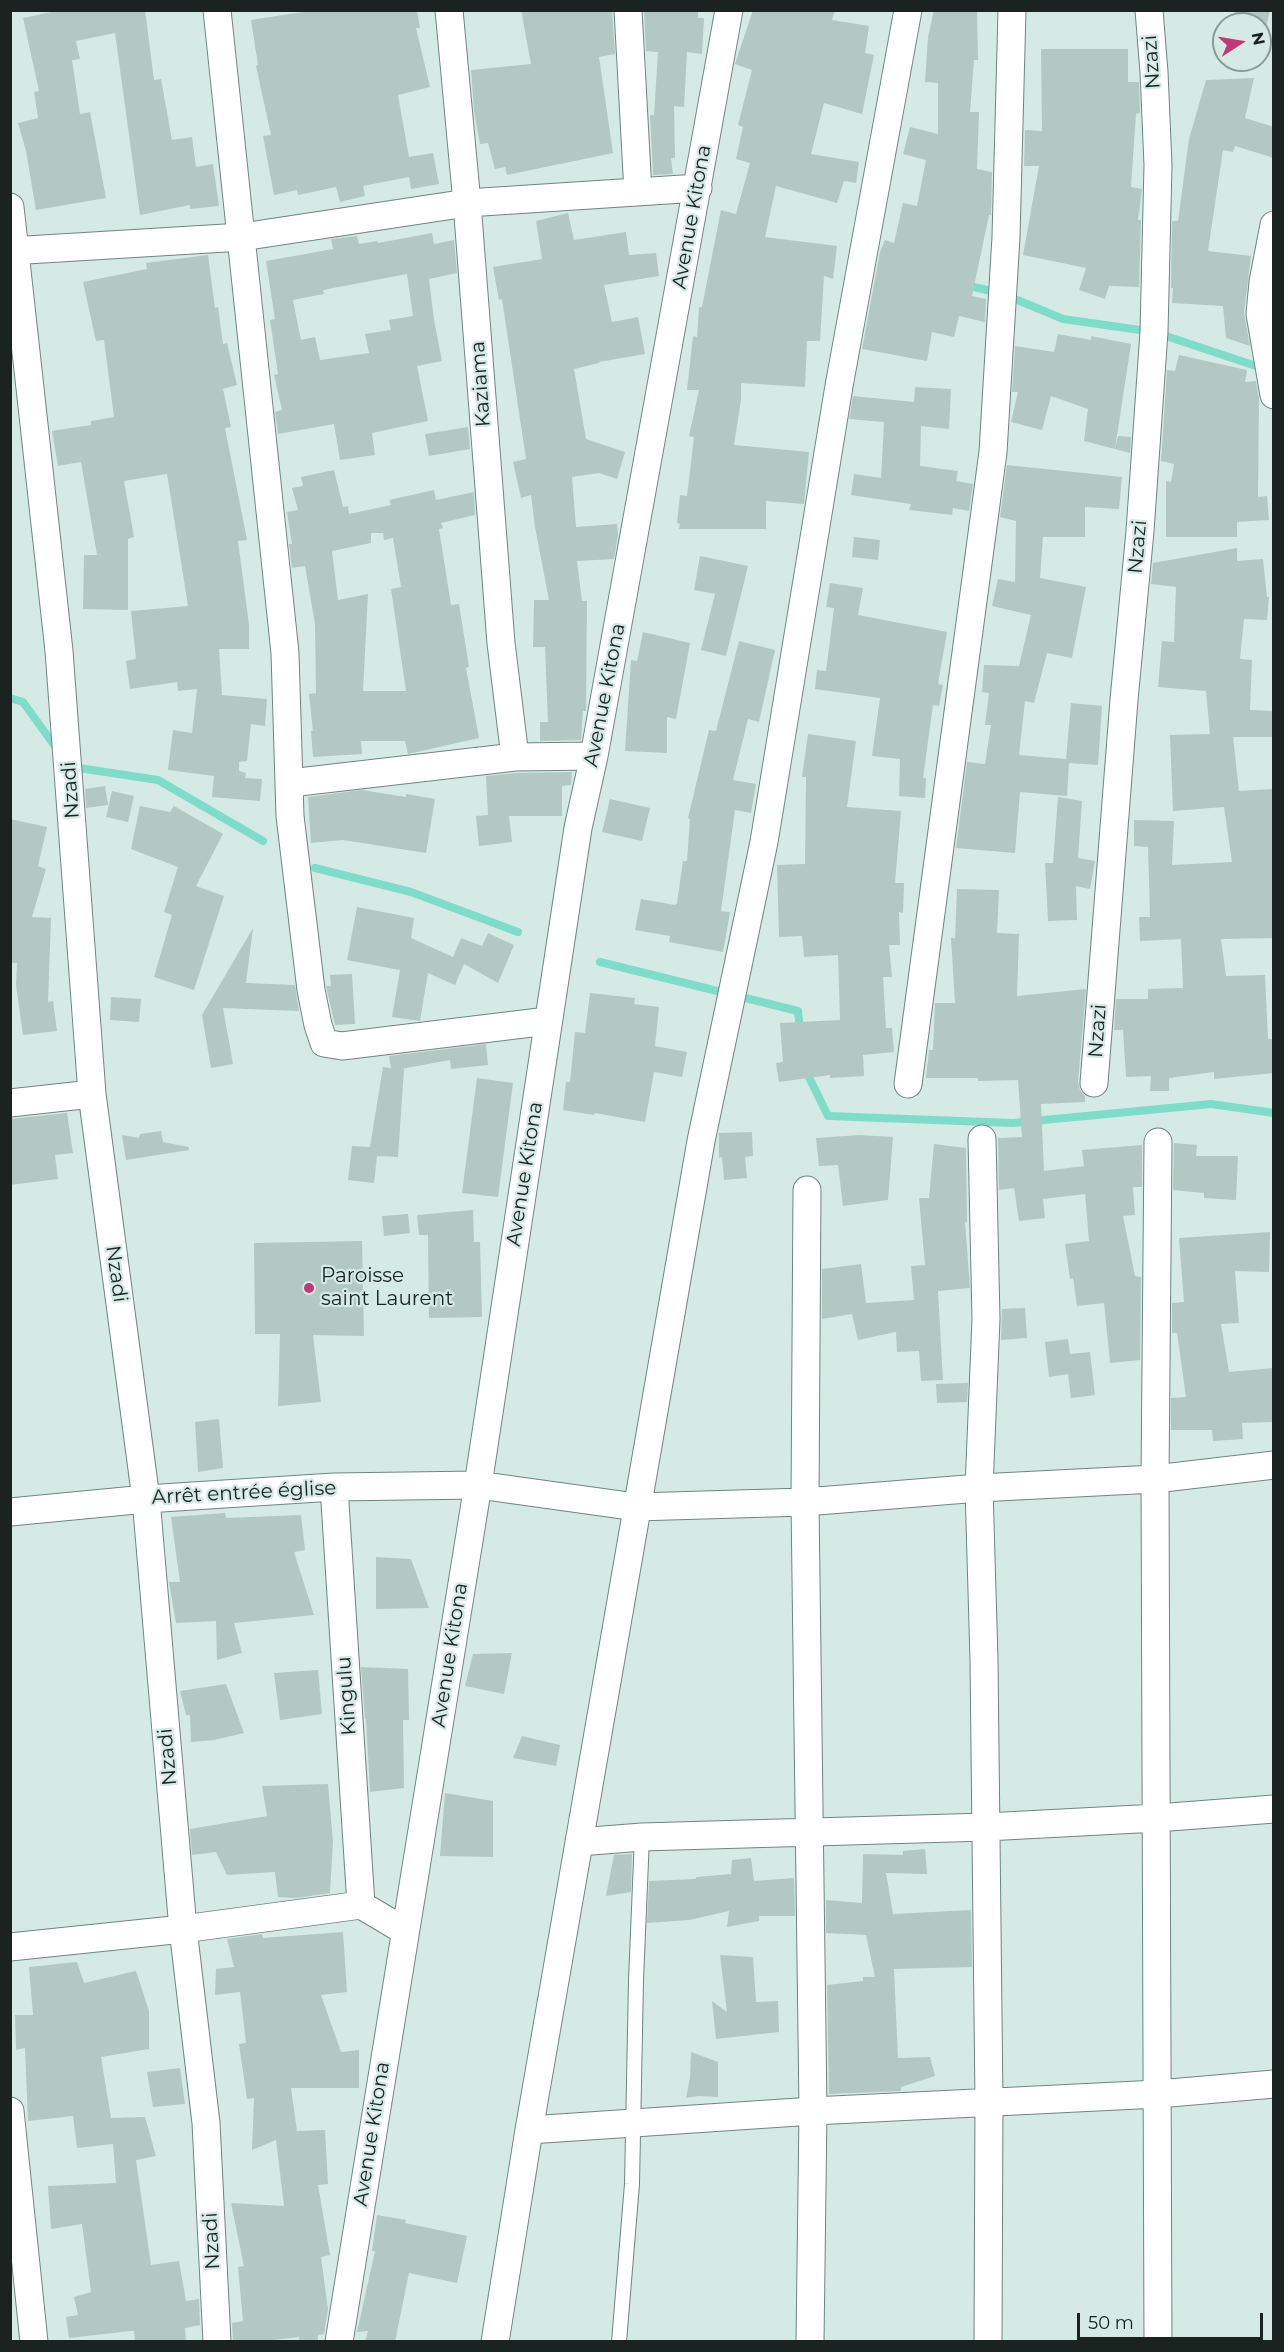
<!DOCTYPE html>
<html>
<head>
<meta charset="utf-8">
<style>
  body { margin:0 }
  #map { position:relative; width:1284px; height:2352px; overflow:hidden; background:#d5eae5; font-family:Montserrat,sans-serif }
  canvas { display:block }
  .frame { position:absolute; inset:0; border:12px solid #1b2321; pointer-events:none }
  .north { position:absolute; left:1212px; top:12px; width:60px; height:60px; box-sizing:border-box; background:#d5eae5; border:2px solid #8b9a97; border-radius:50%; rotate:78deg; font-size:16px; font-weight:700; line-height:24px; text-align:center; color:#1b2321 }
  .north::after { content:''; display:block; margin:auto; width:21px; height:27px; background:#c23872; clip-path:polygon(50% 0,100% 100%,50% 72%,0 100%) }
  .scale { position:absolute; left:1077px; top:2313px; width:186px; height:27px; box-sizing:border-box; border:3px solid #1b2321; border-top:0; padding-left:8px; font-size:18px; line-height:21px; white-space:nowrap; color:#1b2321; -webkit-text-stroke:4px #d5eae5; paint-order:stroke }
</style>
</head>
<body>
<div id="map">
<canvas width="1284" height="2352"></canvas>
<div class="frame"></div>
<div class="north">N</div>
<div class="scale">50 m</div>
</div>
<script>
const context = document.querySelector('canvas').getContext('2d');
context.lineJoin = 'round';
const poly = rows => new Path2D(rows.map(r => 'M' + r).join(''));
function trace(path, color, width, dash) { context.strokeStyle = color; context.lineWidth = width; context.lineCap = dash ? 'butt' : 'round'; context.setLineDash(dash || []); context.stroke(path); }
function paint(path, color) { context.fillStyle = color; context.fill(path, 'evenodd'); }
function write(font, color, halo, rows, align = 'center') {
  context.font = font + ' Montserrat,sans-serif'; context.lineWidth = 4.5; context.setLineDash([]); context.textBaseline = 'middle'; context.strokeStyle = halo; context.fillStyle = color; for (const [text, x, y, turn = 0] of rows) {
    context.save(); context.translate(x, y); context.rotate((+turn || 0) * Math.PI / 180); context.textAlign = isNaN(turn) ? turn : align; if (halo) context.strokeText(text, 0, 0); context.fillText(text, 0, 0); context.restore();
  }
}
const stream = poly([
  [966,285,1003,294,1063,319,1154,332,1265,369],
  [10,698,23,702,57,749],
  [72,767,158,780,263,841],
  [315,868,411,892,518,932],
  [600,962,798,1011,800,1030],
  [805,1069,828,1116,1013,1123,1211,1104,1274,1113]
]);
const building = poly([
  [60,10,145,10,154,80,161,79,172,140,192,137,196,167,213,164,219,206,190,209,190,205,140,215,115,33,76,41,80,59,72,60,80,114,90,112,106,198,36,210,26,151,18,123,38,118,34,92,39,91,23,18],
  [315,10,417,10,420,28,416,28,430,87,398,95,409,157,433,153,439,184,411,189,409,177,363,186,365,196,340,202,336,187,298,195,297,190,274,195,263,136,271,135,256,66,258,65,251,20],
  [521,10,612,10,615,54,599,57,613,153,507,175,505,167,495,169,488,143,480,144,474,111,471,70,531,64],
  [644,10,698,10,698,18,704,18,702,54,687,52,684,107,674,106,675,158,671,158,673,174,653,175,650,115,654,115,658,52,646,51],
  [753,10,835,10,832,20,869,26,865,53,874,55,862,114,824,103,811,154,859,162,856,183,844,181,837,203,776,186,765,237,837,246,833,279,824,276,820,341,807,341,805,387,741,383,741,400,734,445,809,452,804,504,766,501,766,529,679,529,680,524,677,523,680,495,687,496,694,437,689,436,699,390,687,390,693,336,697,337,699,307,702,307,721,210,736,214,750,163,736,159,743,127,738,125,752,70,735,64],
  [934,10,977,10,978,60,974,60,970,112,979,112,977,169,992,172,991,215,989,215,972,296,986,299,985,322,959,316,954,337,932,332,927,361,862,349,880,252,885,240,894,243,903,203,917,206,926,160,903,154,910,127,938,134,938,83,925,82,928,37],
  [1235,10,1270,10,1260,53,1260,24,1232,24],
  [1041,49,1128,49,1128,82,1139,82,1140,113,1136,114,1131,187,1142,189,1138,220,1141,220,1139,287,1109,286,1105,299,1079,290,1086,268,1023,255,1039,166,1024,166,1025,130,1042,131],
  [1254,78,1245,118,1274,127,1274,158,1235,146,1233,152,1223,150,1208,251,1251,256,1244,313,1250,346,1226,338,1223,306,1172,303,1173,288,1171,288,1172,221,1178,221,1189,139,1206,80],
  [568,213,574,240,626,232,629,255,656,253,659,276,604,285,612,322,638,317,645,354,599,362,599,363,574,369,586,439,625,452,617,479,599,473,572,477,576,527,617,524,618,535,614,559,577,561,582,601,587,601,586,711,583,711,581,740,540,741,540,722,548,722,545,647,533,647,534,600,549,600,535,527,531,495,521,498,513,462,526,459,502,299,499,300,493,267,542,259,536,221],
  [432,233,434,244,454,240,457,273,429,279,434,320,442,361,417,366,428,421,372,433,375,455,340,460,334,424,278,434,275,412,282,410,274,375,278,374,270,320,275,319,266,261,333,249,331,239,357,236,359,244,377,241,378,243],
  [407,274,413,316,389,320,391,330,365,334,369,353,320,360,315,337,301,340,293,300,324,294,323,290],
  [208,255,215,308,218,307,223,344,227,343,237,385,223,389,231,427,225,428,247,540,238,541,249,625,249,649,219,649,222,695,267,699,265,726,251,724,247,761,239,762,239,771,246,773,245,778,262,779,260,801,212,797,214,776,168,770,173,730,192,733,197,689,178,691,177,682,130,689,126,661,136,659,131,611,188,606,167,474,124,481,134,537,128,539,128,610,83,609,84,555,97,555,81,462,58,466,52,431,91,425,91,421,114,417,104,340,96,341,83,282,147,269,146,263],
  [1058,334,1091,340,1091,336,1131,344,1115,449,1084,441,1088,409,1051,396,1042,430,1011,422,1018,392,1012,392,1015,346,1054,352],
  [1179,355,1247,370,1245,382,1256,381,1259,399,1258,497,1267,496,1269,520,1237,522,1237,537,1166,537,1166,481,1171,482,1174,464,1161,461,1167,370,1175,371],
  [915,387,951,389,949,429,921,426,920,466,958,471,956,481,973,484,969,511,953,508,952,515,909,510,911,504,851,495,854,474,881,478,884,422,849,419,853,396,914,402],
  [468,427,470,449,429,456,425,434],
  [1118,436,1131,437,1130,453,1115,449],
  [1007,465,1122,477,1119,509,1085,507,1085,537,1043,537,1040,578,1086,587,1072,658,1047,653,1034,703,1025,701,1019,755,1066,759,1071,703,1102,706,1098,765,1069,763,1067,796,1020,792,1015,853,956,848,967,762,985,764,991,725,985,725,989,693,982,692,984,665,1019,666,1031,615,992,606,998,579,1015,582,1016,521,1000,517],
  [334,470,343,507,348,506,349,514,391,505,389,500,434,490,436,500,474,492,475,515,441,523,443,528,439,529,451,605,459,604,469,667,466,668,479,738,408,754,405,741,361,741,362,754,313,757,311,731,313,731,309,694,316,693,315,624,305,566,292,568,289,544,292,544,287,512,298,510,292,488,303,486,301,477],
  [371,533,383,533,384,540,393,538,401,587,391,589,406,691,363,691,368,594,338,600,332,551,371,543],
  [854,537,880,540,878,560,852,557],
  [1237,548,1237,561,1263,559,1267,597,1269,597,1267,620,1244,619,1240,659,1252,660,1250,710,1274,711,1274,737,1233,737,1239,791,1274,789,1274,938,1221,939,1226,976,1265,975,1268,1039,1272,1039,1274,1073,1214,1079,1214,1072,1169,1078,1169,1091,1150,1091,1151,1076,1126,1077,1123,1030,1114,1030,1116,999,1148,999,1148,989,1183,988,1181,939,1140,941,1139,917,1150,917,1148,847,1134,846,1134,820,1174,821,1172,865,1232,862,1224,807,1173,811,1170,735,1210,734,1206,691,1158,687,1162,641,1174,642,1176,587,1151,584,1153,563],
  [700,556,748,566,726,656,701,650,715,594,694,590],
  [830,583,863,588,858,615,947,632,938,684,943,685,939,706,933,705,923,778,926,778,925,798,899,796,900,759,872,756,880,698,815,689,817,670,826,671,834,608,826,607],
  [643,632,690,643,676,719,667,717,667,753,625,751,631,660,637,661],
  [739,641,775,650,759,722,748,719,733,780,756,784,751,813,735,810,721,911,730,912,723,952,669,942,670,936,635,930,641,899,675,905,677,903,683,861,687,861,690,819,688,818,709,730,716,731],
  [808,734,856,741,847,807,901,811,895,883,904,883,903,913,899,912,900,945,889,945,892,977,883,977,886,1028,892,1028,894,1052,863,1055,864,1076,830,1078,830,1075,779,1082,776,1063,783,1062,780,1023,840,1020,838,955,804,957,802,936,779,937,777,865,805,864,806,777,802,777],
  [572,772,571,785,562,786,562,816,509,816,512,842,479,846,476,816,488,815,486,776,516,773],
  [105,786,108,805,86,808,85,789],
  [362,790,406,797,406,794,435,799,426,853,343,840,311,843,308,797],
  [112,791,134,796,128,822,106,817],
  [1058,797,1082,801,1078,858,1095,861,1090,889,1076,886,1077,920,1048,921,1045,863,1053,863],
  [610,799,650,808,642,841,602,832],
  [140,806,170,812,174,806,223,834,196,886,224,896,194,990,154,977,172,915,164,912,178,867,131,849],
  [10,819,47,827,38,866,46,869,32,917,51,918,48,1002,53,1001,57,1031,23,1035,16,985,17,963,10,963],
  [957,889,999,890,997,933,1019,934,1017,996,1086,989,1078,1082,1080,1090,1085,1096,1085,1102,1041,1104,1044,1171,1084,1166,1082,1150,1142,1145,1142,1187,1133,1187,1135,1215,1123,1216,1135,1276,1141,1277,1140,1360,1110,1363,1104,1303,1077,1306,1073,1278,1070,1279,1065,1244,1089,1241,1085,1194,1043,1199,1045,1218,1019,1221,1014,1188,999,1190,998,1138,1022,1137,1018,1080,978,1081,978,1078,926,1078,929,1050,933,1050,935,1003,955,1003,951,938,955,938],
  [357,907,414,918,411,938,453,957,461,938,482,946,488,933,514,945,498,983,464,964,455,985,428,973,420,1021,392,1017,400,970,347,960],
  [253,928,246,983,295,985,299,1011,223,1008,233,1064,211,1068,202,1015],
  [352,974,355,1024,335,1025,326,986,331,986,330,975],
  [590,993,635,998,634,1004,659,1007,655,1046,687,1052,682,1077,654,1072,645,1122,595,1113,594,1115,563,1110,566,1082,570,1082,575,1032,585,1033],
  [111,997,141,999,139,1022,110,1020],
  [486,1044,488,1065,451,1069,450,1060,401,1069,404,1069,398,1157,377,1156,374,1183,348,1180,352,1146,370,1147,383,1067,391,1068,389,1056],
  [477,1078,513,1083,498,1197,462,1193],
  [67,1113,73,1153,55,1155,58,1179,10,1185,10,1119],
  [161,1131,163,1142,189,1147,189,1150,126,1160,122,1135,139,1138,140,1134],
  [752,1132,753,1156,745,1157,747,1178,724,1180,722,1157,719,1158,719,1133],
  [859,1135,893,1137,888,1200,843,1206,838,1165,819,1166,816,1138],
  [1174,1143,1197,1145,1196,1156,1238,1156,1236,1200,1204,1198,1204,1193,1173,1190],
  [934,1144,966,1148,967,1222,965,1222,970,1288,938,1291,943,1380,921,1381,919,1351,897,1352,896,1332,858,1340,852,1314,822,1319,822,1269,861,1264,866,1303,914,1300,911,1266,925,1265,919,1198,929,1198],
  [473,1210,474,1242,480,1242,482,1317,429,1318,428,1235,419,1235,417,1215],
  [408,1214,410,1233,384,1236,382,1216],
  [1270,1232,1269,1272,1235,1271,1239,1323,1221,1324,1229,1372,1274,1368,1274,1422,1242,1423,1243,1439,1213,1441,1212,1430,1171,1430,1171,1398,1186,1397,1177,1333,1172,1333,1172,1303,1184,1302,1179,1238],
  [362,1241,364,1336,313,1335,321,1402,278,1406,280,1334,255,1334,254,1243],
  [1025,1308,1027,1338,1001,1340,1002,1309],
  [1068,1339,1070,1354,1090,1352,1095,1395,1071,1398,1068,1374,1049,1377,1045,1342],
  [968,1383,967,1402,937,1403,936,1384],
  [219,1419,223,1468,198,1472,195,1422],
  [225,1513,226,1518,301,1515,305,1550,294,1552,314,1615,234,1623,242,1653,217,1660,216,1621,176,1623,169,1582,180,1582,171,1517],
  [376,1557,411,1559,429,1608,376,1609],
  [512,1653,504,1694,465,1686,473,1654],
  [361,1667,408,1669,409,1720,403,1720,404,1788,370,1792,366,1719,365,1719],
  [318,1670,322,1714,280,1720,274,1673],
  [226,1684,244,1733,214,1740,191,1742,190,1715,186,1715,180,1691],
  [522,1736,560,1745,556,1766,513,1758],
  [328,1784,333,1842,330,1893,297,1898,278,1897,275,1872,227,1875,216,1852,192,1855,190,1829,267,1816,262,1786],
  [445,1793,493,1801,493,1857,440,1856],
  [925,1849,927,1874,886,1873,893,1914,971,1910,972,1967,894,1969,898,2058,930,2057,935,2076,901,2087,901,2091,829,2094,827,1985,863,1981,863,1977,875,1977,866,1935,826,1933,826,1900,862,1903,863,1854,903,1855,903,1851],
  [632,1854,631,1892,606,1896,614,1855],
  [751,1858,754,1881,794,1878,795,1916,759,1916,759,1921,727,1927,729,1911,689,1920,647,1923,649,1881,696,1879,696,1877,731,1874,732,1860],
  [343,1932,347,1992,321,1995,341,2052,359,2050,359,2088,291,2088,297,2131,325,2130,328,2184,318,2185,330,2255,321,2257,328,2309,324,2334,318,2335,318,2342,299,2342,299,2337,257,2342,233,2342,232,2323,243,2321,238,2267,244,2266,231,2203,284,2206,276,2140,252,2150,254,2098,247,2099,239,2044,246,2043,240,1992,215,1995,216,1969,234,1967,227,1939,262,1934,263,1938],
  [720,1955,753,1957,756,2002,778,2001,779,2032,716,2039,712,2001,727,2012],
  [77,1962,84,1983,136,1971,149,2011,149,2049,101,2057,111,2118,145,2117,156,2156,136,2160,151,2265,179,2261,186,2301,199,2299,200,2325,185,2328,186,2342,135,2342,134,2331,131,2331,69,2338,66,2317,78,2315,74,2297,91,2292,82,2224,51,2229,48,2186,116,2183,113,2144,77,2148,73,2116,28,2121,25,2048,16,2050,15,2015,33,2015,29,1967],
  [691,2052,718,2062,718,2097,699,2096,686,2098,690,2078],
  [180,2068,185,2104,153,2107,147,2072],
  [377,2215,406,2220,405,2223,467,2236,457,2283,409,2273,395,2342,365,2342,368,2331,357,2332,375,2251,372,2251]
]);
const service = poly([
  [619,2342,632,2184,636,1980,642,1837]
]);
const minor = poly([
  [217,10,285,653,290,816,311,990,318,1025,324,1043,342,1046,548,1021],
  [449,10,467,203,501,643,515,757],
  [628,10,638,192],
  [10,207,59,651,92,1094,146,1499,183,1929,206,2123,217,2342],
  [1274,225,1263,282,1260,314,1274,395],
  [10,251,242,237,467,203,698,188],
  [290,783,515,757,594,756],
  [1094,1083,1124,700,1140,531,1154,332,1158,165,1154,72,1149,10],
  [908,1084,993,452,1006,237,1012,10],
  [10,1103,92,1094],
  [982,1139,986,1319,979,1488,984,1660,989,2102,988,2342],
  [1158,1142,1155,1479,1158,2342],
  [807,1190,805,1502,813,2111,810,2342],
  [334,1487,361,1905],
  [10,1512,146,1499,334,1487,478,1485,636,1507,805,1502,979,1488,1155,1479,1274,1465],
  [579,1842,642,1837,986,1827,1157,1818,1274,1809],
  [10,1947,183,1929,361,1905,405,1931],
  [10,2111,34,2342],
  [529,2130,813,2111,1158,2094,1274,2084],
  [339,2342,478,1485,578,828,594,756,729,10],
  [495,2342,529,2130,701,1141,764,842,839,386,908,10]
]);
const markers = [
  [309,1288,6,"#c23872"]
];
const streetNames = [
  ["Nzazi",1152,62,-94],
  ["Avenue Kitona",692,217,-80],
  ["Kaziama",481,384,-94],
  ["Nzazi",1138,547,-85],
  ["Avenue Kitona",605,695,-79],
  ["Nzadi",71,790,-94],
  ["Nzazi",1098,1031,-86],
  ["Avenue Kitona",525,1174,-81],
  ["Nzadi",116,1274,82],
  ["Arrêt entrée église",244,1493,-3],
  ["Avenue Kitona",450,1655,-81],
  ["Kingulu",347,1696,-94],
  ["Nzadi",168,1757,-95],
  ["Avenue Kitona",372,2134,-81],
  ["Nzadi",212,2241,-93]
];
const poiNames = [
  ["Paroisse",321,1276],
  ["saint Laurent",321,1299]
];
trace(stream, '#7edcc9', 8);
paint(building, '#b3c8c3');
trace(service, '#718580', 16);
trace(minor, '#718580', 29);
trace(service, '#fff', 14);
trace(minor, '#fff', 27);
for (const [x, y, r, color] of markers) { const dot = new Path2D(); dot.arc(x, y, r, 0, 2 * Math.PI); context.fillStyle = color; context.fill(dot); trace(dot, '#d5eae5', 2); }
write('20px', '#1b2321', '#d5eae5', streetNames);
write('20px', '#1b2321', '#d5eae5', poiNames, 'left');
</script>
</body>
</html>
